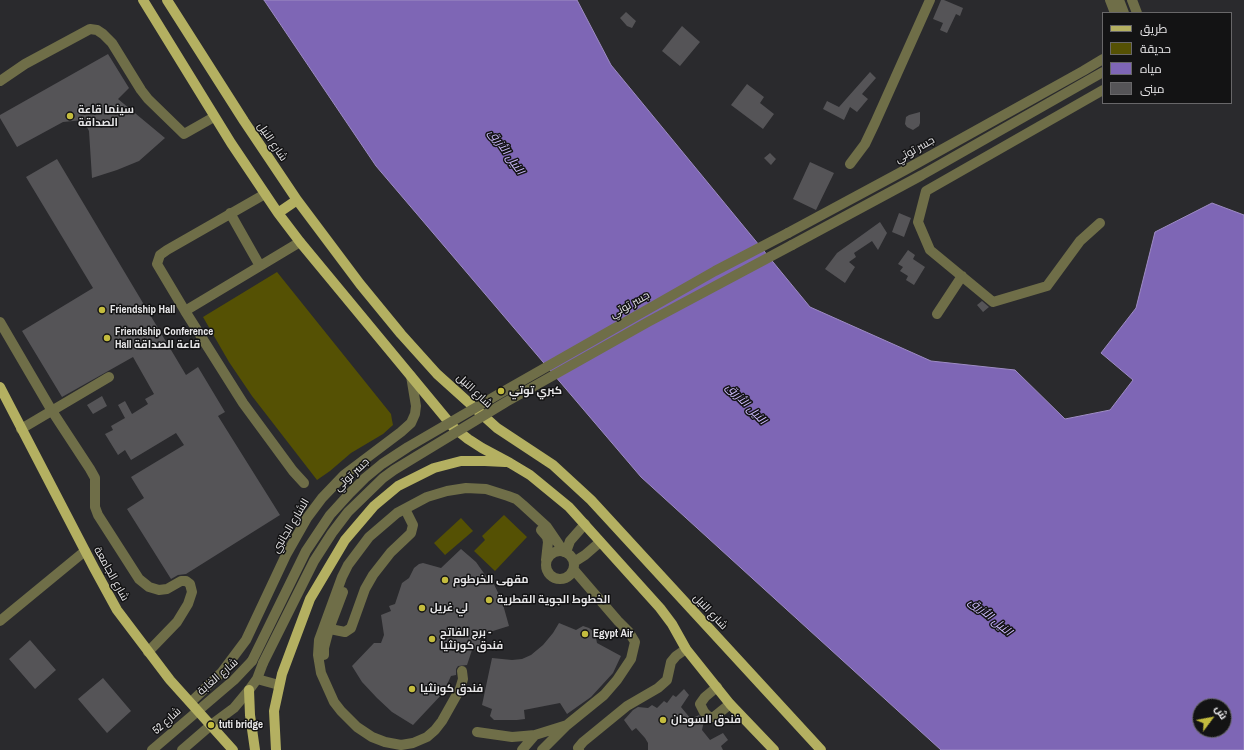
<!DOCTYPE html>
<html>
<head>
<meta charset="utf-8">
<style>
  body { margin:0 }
  #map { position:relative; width:1244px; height:750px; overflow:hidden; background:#2a2a2d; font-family:"Archivo Narrow",Cairo,sans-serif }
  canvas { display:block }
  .legend { position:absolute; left:1102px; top:12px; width:130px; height:92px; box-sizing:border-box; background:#131314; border:1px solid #686769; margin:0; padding:5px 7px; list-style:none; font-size:12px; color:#e7e6e8 }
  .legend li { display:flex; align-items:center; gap:8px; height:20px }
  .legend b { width:20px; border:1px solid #686769 }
  .north { position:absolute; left:1192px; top:698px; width:40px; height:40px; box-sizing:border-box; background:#131314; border:1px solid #686769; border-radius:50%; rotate:58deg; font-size:11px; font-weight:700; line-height:16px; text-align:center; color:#e7e6e8 }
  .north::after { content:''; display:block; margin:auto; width:14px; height:18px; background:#c4bc3e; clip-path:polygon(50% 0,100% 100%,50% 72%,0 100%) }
</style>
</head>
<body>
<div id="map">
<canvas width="1244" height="750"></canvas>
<ul class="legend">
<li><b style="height:5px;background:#b4b061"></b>طريق</li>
<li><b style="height:11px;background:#555104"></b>حديقة</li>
<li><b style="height:11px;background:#7e66b5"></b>مياه</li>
<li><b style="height:11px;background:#555457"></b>مبنى</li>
</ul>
<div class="north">ش</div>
</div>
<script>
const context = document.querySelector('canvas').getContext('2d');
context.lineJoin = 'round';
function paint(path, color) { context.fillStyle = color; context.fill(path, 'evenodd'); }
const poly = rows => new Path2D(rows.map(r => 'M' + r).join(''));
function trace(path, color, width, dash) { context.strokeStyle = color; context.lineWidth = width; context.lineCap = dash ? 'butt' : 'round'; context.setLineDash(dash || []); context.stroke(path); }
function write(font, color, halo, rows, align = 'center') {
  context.font = font + ' "Archivo Narrow",Cairo,sans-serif'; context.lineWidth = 3; context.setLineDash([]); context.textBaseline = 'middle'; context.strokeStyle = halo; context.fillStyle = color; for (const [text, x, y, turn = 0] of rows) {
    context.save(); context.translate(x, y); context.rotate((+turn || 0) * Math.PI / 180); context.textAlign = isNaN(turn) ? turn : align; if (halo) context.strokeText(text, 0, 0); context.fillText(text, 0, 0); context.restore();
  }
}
const green = poly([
  [277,272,391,414,392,420,393,425,383,434,351,453,330,471,317,480,252,396,229,362,203,317],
  [504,515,527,537,495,571,474,551,485,540,482,536],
  [461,518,473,531,445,555,434,543]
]);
const water = poly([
  [264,0,577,0,611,65,810,307,931,361,1015,370,1065,419,1110,410,1133,380,1101,353,1136,308,1155,232,1212,203,1244,215,1244,750,941,750,641,477,376,166,264,0],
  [1200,706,1224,706,1224,730,1200,730,1200,706]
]);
const building = poly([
  [941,0,944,0,963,8,960,16,956,14,947,33,940,30,943,23,933,19],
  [626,12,636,21,632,28,627,26,620,18],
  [682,26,700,42,680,66,662,51],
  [108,54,129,88,118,99,165,138,139,161,117,170,92,178,89,131,83,120,63,122,17,147,0,118,0,115],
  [870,72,876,78,862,94,868,99,857,112,850,107,844,120,823,109,827,101,839,107],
  [747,84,764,97,760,103,774,114,763,129,731,105],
  [920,112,920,123,919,126,913,130,907,127,905,124,906,117,909,115],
  [770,153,776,159,771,165,764,158],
  [57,159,186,375,198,367,225,412,218,416,280,515,186,574,178,575,171,579,127,509,144,498,131,477,184,445,176,433,131,460,125,450,118,455,105,434,113,430,111,426,125,418,118,405,125,401,132,414,148,404,145,399,154,394,133,357,62,397,22,331,93,288,26,177],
  [810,162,834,173,816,210,793,199],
  [899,213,911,218,904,237,892,232],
  [880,222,887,233,878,250,872,241,854,253,856,257,849,262,855,267,845,283,825,269,837,253],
  [908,250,915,255,913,259,925,267,914,285,906,280,908,276,900,271,903,267,898,264],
  [982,301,989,307,983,312,977,305],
  [102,396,107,406,93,414,87,405],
  [461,549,476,562,488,579,491,578,502,601,509,626,480,635,482,651,472,650,467,665,458,666,456,669,456,675,451,676,443,693,413,725,392,712,377,698,362,682,352,666,374,643,381,643,384,635,381,615,391,611,389,606,395,604,402,583,409,578,414,568,419,564,423,563,441,568],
  [559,623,576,630,583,626,589,628,595,633,597,643,621,656,613,673,591,697,567,714,560,703,524,710,525,719,517,720,494,720,490,716,492,709,482,705,492,658,512,660,522,659,531,655,543,645,553,633],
  [30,640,56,670,35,689,9,659],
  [103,678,131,711,107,733,78,699],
  [684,689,689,695,681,707,691,719,699,715,704,721,702,730,710,740,723,733,728,740,721,746,723,750,648,750,648,743,645,738,636,728,632,731,624,720,633,710,638,707,648,708,652,705,657,708,664,701,667,703,673,695,676,697]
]);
const minor = poly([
  [1110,0,1115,13],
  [1119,0,1124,13],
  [1132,0,1137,13],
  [0,81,25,64,90,29,97,30,103,34,112,43,141,90,148,99,184,134,214,117],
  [850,164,865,144,875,123,930,0],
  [265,194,167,250,160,255,157,264,185,311,243,403,293,471,304,483],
  [230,213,260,266],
  [1100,223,1080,241,1047,286,993,302,930,250,918,222,926,191,1103,90],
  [788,233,905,170,1083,71,1103,59],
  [792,245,922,175,1103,72],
  [185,311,300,242],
  [937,314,962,276],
  [0,322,52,411,90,469,95,478,95,507,98,515,139,579,149,587,159,590,167,589,181,581,186,581,190,584,192,592,188,604,177,622,148,652],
  [21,429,109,377],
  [541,530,547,537,548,542,546,560],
  '546 565a14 14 0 1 1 28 0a14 14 0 1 1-28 0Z',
  [566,552,570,541,585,524],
  [574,562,585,555,600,542],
  [0,621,85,551],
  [325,628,345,632,351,628,365,589,373,575,391,552,411,533,413,525,407,513],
  [324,655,324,648,329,629,343,592],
  [462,671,463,679,460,689,442,721,435,730,427,737,413,743,401,745,385,742,372,737,357,727,341,711,334,702,321,673,318,655,319,640,342,577,348,565,369,537,397,513,427,497,447,491,466,488,486,489,508,496,516,499,523,505,547,527,564,552],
  [257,679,279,685],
  [717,687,705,697,700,704,704,712,709,717,714,717,730,704],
  [191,702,222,672,246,640,286,555,307,518,322,498,344,475,401,432,411,423,415,414,416,406,411,376],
  [477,732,512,737,524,736,535,735,567,725,604,695,617,680,631,659,635,642,629,632,618,621,574,570],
  [152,750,234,680,252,661],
  [182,750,211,725,234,708,249,690,257,679,263,663],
  [522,750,535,735],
  [542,750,567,725],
  [579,750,578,748,583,742,627,706,658,688,667,680,671,662,676,656,686,649]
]);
const major = poly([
  [143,0,231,143,278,213,300,242,453,427,468,439,482,448,510,463,530,475,569,507,660,608,672,624,686,649,730,704,774,750],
  [167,0,244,121,297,200,360,284,401,334,437,374,497,428,553,465,591,500,821,750],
  [278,213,297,200],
  [0,387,94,568,117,610,170,680,233,750],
  [249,690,250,715,255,750],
  [276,750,274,711,282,674,310,599,345,540,374,506,398,486,434,468,461,461,485,461,505,462]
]);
const minorBridge = poly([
  [252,661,306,551,330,515,350,493,365,478,382,464,408,447,499,394,715,271,788,233],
  [263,663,314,561,332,533,348,512,383,478,394,470,506,402,648,322,792,245]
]);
const markers = [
  [70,116,4,"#c4bc3e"],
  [102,310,4,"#c4bc3e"],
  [107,338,4,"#c4bc3e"],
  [501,391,4,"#c4bc3e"],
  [445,580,4,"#c4bc3e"],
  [489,600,4,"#c4bc3e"],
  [422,608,4,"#c4bc3e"],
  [585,634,4,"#c4bc3e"],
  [432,639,4,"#c4bc3e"],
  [412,689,4,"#c4bc3e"],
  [663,720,4,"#c4bc3e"],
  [211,725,4,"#c4bc3e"]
];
const poiNames = [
  ["سينما قاعة",78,110],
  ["الصداقة",78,123],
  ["Friendship Hall",110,310],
  ["Friendship Conference",115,332],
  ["Hall قاعة الصداقة",115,345],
  ["كبري توتي",509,391],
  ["مقهى الخرطوم",453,580],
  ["الخطوط الجوية القطرية",497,600],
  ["لي غريل",430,608],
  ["برج الفاتح -",440,633],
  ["فندق كورنثيا",440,646],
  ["Egypt Air",593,634],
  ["فندق كورنثيا",420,689],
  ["فندق السودان",671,720],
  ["tuti bridge",219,725]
];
const streetNames = [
  ["شارع النيل",272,142,56],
  ["جسر توتي",915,150,-29],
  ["جسر توتي",630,305,-29],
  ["شارع النيل",474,391,43],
  ["جسر توتي",352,475,-43],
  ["الشارع الجانبي",291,526,-59],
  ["شارع الجامعة",111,574,61],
  ["شارع النيل",710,612,47],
  ["شارع الغابة",218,677,-41],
  ["شارع 52",167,721,-42]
];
const waterNames = [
  ["النيل الأزرق",506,152,55],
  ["النيل الأزرق",746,404,46],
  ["النيل الأزرق",990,617,40]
];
paint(green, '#555104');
paint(water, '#7e66b5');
trace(water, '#9e8cc4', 1);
paint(building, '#555457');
trace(minor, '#6f6e48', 10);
trace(major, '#b4b061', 10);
trace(minorBridge, '#6f6e48', 10);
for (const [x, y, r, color] of markers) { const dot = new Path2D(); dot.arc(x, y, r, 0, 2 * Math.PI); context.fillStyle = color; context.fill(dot); trace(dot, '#131314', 1.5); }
write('bold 11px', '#e7e6e8', '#131314', poiNames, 'left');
write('11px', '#e7e6e8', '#131314', streetNames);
write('italic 12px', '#cbbafa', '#131314', waterNames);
</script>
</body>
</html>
